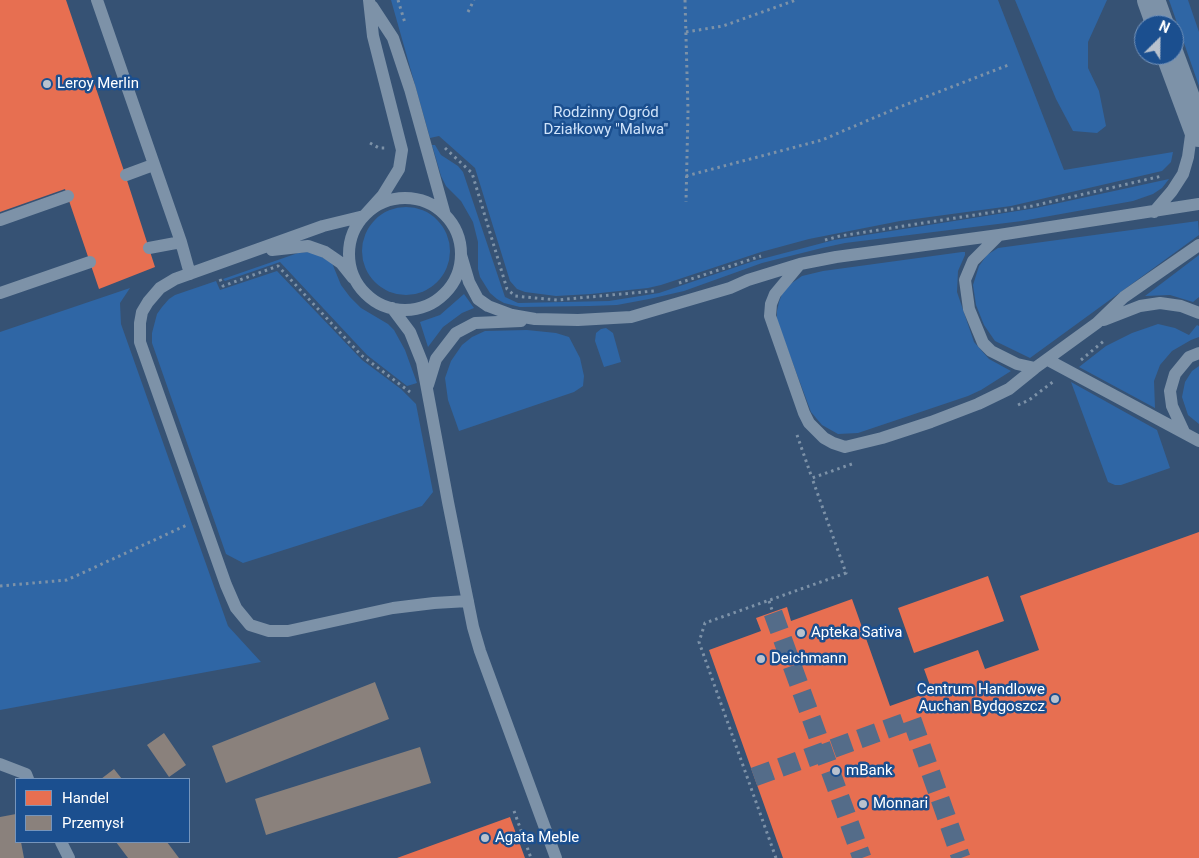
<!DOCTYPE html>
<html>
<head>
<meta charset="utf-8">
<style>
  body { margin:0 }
  #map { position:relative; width:1199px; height:858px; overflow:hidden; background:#365274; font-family:Roboto,sans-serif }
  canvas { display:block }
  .legend { position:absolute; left:15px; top:778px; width:175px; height:65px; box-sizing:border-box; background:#1b4f8f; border:1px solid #7695bc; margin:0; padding:6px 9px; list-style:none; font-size:15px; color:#fff }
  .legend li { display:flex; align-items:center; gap:10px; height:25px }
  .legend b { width:25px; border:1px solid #7695bc }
  .north { position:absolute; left:1134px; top:15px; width:50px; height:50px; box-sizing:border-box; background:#1b4f8f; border:1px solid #7695bc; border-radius:50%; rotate:23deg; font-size:14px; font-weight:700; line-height:20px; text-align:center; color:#fff }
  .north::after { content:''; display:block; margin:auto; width:18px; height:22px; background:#b9c2ce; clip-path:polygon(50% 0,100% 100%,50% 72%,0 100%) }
</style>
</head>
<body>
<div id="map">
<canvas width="1199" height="858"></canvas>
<ul class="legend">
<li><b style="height:14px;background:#e76f51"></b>Handel</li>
<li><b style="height:14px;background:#8a817c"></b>Przemysł</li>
</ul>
<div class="north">N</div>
</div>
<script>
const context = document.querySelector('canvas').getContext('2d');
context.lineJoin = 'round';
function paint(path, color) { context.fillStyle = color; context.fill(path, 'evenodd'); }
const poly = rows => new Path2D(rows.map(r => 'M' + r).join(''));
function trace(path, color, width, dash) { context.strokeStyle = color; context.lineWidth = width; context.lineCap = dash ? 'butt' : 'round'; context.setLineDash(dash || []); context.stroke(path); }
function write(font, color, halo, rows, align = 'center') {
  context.font = font + ' Roboto,sans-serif'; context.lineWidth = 5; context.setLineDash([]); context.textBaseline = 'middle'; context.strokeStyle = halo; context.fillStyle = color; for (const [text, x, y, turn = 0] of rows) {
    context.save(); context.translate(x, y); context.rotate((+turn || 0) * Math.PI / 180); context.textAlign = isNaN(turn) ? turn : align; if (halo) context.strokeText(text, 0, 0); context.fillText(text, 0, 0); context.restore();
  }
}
const green = poly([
  [391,0,998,0,1064,170,1173,152,1171,162,1162,171,1011,206,900,221,809,239,761,252,661,285,648,288,591,294,556,296,525,292,517,289,510,281,475,168,439,136,430,138],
  [1015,0,1107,0,1088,42,1088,68,1099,91,1106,126,1097,133,1073,131,1056,99],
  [1169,0,1188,0,1199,32,1199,86],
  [432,145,435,145,441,155,458,166,463,172,505,297,518,303,609,301,659,293,754,261,834,240,1036,208,1169,179,1162,188,1153,194,1133,201,1022,221,845,243,822,248,762,263,684,291,649,299,617,305,590,306,520,307,504,303,497,299,490,293,480,277,478,269,478,242,473,222,461,201,446,186,441,176],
  '362 251a44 44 0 1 1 88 0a44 44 0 1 1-88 0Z',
  [1198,221,1199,235,1030,358,995,341,984,325,976,305,973,285,979,266,987,255,998,248],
  [307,252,315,253,332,263,341,285,350,297,361,308,388,324,394,330,405,350,417,383,407,386,367,355,280,262,225,281,223,279,298,253],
  [962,252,965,252,965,255,958,271,957,292,974,342,989,359,1011,371,981,390,968,396,858,433,838,434,822,425,811,412,777,321,777,311,779,302,782,294,789,285,802,276,823,271],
  [1199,255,1199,297,1193,302,1170,295,1145,296],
  [277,271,362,360,401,389,416,404,433,492,422,506,243,563,226,554,152,343,152,333,157,314,162,307,169,299,175,295,216,281,220,290],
  [130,288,120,303,121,324,228,626,261,662,0,710,0,332],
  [464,294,474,308,462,313,443,327,428,347,420,322,440,315],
  [1158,324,1175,328,1189,335,1197,325,1199,326,1199,337,1191,340,1172,351,1160,365,1154,381,1155,408,1079,367,1106,346,1132,333],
  [606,328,613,333,621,362,604,367,595,341,596,333,601,329],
  [527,330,556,333,569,337,580,358,584,376,583,386,574,392,459,431,448,400,445,378,451,361,462,345,472,337,485,331],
  [1199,366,1199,424,1188,415,1182,397,1185,382,1192,371],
  [1071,382,1157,430,1170,468,1121,485,1115,485,1108,482]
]);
const shops = poly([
  [0,0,66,0,123,168,155,267,99,289,65,189,0,212],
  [1199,532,1199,858,783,858,709,650,761,631,756,618,787,607,791,621,852,599,890,706,932,691,924,669,978,650,985,669,1039,650,1020,596],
  [988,576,1004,621,914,653,898,608],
  [510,817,525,858,397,858]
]);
const industry = poly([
  [375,682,389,719,226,783,212,746],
  [164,733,186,765,169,777,147,745],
  [420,747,431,783,266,835,255,799],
  [114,769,122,779,101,779],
  [16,814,16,842,21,842,24,858,0,858,0,817],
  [116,842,167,842,179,858,128,858]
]);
const pedestrianTunnel = poly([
  [773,613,862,858],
  [754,777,912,720,961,858]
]);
const path = poly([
  [398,0,405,23],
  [685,0,688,111,686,202],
  [468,12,474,0],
  [686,32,723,26,796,0],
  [370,143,379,148,385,148],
  [445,148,472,173,507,289,515,296,557,300,654,291],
  [686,176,822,140,897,108,1011,64],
  [825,240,840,236,1032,206,1162,176],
  [220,279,223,286,278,266,361,355,410,392],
  [679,283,761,256],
  [1081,360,1105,340],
  [1018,405,1029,400,1054,381],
  [797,435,812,478],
  [0,586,67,580,187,525],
  [769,601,773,613],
  [514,811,531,858],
  [776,858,699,642,705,623,846,573,812,478,852,464]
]);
const service = poly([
  [97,0,181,242,190,274],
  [369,0,373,36,402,150,399,169,383,195,364,216,323,226,175,279,160,288,148,302,142,312,140,323,140,342,226,585,236,608,250,625,269,631,288,631,393,608,434,603,468,601],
  [372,6,393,38,410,89,445,215],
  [126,175,153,165],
  '349 254a56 56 0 1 1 112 0a56 56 0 1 1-112 0Z',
  [1154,212,1172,191,1183,174,1188,157,1192,128],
  [0,220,68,196],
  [999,235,973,261,965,280,969,309,983,343,991,351,1017,364,1035,368],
  [149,248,181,242],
  [272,250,308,246,325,252,341,263,353,278],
  [461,255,469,282,478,299,488,306,512,315,535,319,578,320,631,317,730,288,748,280,800,264,836,257,999,235,1199,204],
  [800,264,775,294,771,304,770,316,804,413,809,423,824,438,833,443,845,447,882,438,931,422,978,404,1009,389,1035,368,1097,323,1124,297,1199,245],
  [0,293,90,262],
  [392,308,410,332,422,362,448,502,473,627,480,651,556,858],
  [1104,320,1140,306,1160,303,1181,306,1199,313],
  [1048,360,1199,441],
  [428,385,436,359,456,333,475,323,521,321],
  [1184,432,1172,406,1170,391,1175,374,1189,357,1199,353],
  [0,764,26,774,28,779],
  [61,842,69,858]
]);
const tertiary = poly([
  [1151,0,1160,25],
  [1170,55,1199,133]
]);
const markers = [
  [47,84,5,"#b9c2ce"],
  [801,633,5,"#b9c2ce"],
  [761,659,5,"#b9c2ce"],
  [1055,699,5,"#b9c2ce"],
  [836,771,5,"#b9c2ce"],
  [863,804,5,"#b9c2ce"],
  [485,838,5,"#b9c2ce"]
];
const poiNames = [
  ["Leroy Merlin",57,84],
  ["Apteka Sativa",811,633],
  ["Deichmann",771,659],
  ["Centrum Handlowe",1045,690,"right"],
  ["Auchan Bydgoszcz",1045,707,"right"],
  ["mBank",846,771],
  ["Monnari",873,804],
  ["Agata Meble",495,838]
];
const parkNames = [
  ["Rodzinny Ogród",606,113],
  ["Działkowy \"Malwa\"",606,130]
];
paint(green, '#2f66a5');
paint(shops, '#e76f51');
paint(industry, '#8a817c');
trace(pedestrianTunnel, '#546c89', 19, [19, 9]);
trace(path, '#7d92a8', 3, [2.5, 4]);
trace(service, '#7d92a8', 12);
trace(tertiary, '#7d92a8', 28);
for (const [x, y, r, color] of markers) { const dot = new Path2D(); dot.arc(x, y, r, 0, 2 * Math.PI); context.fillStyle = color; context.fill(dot); trace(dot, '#1b4f8f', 2); }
write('15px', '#fff', '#1b4f8f', poiNames, 'left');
write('15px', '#cfe3fa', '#1b4f8f', parkNames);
</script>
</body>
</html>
